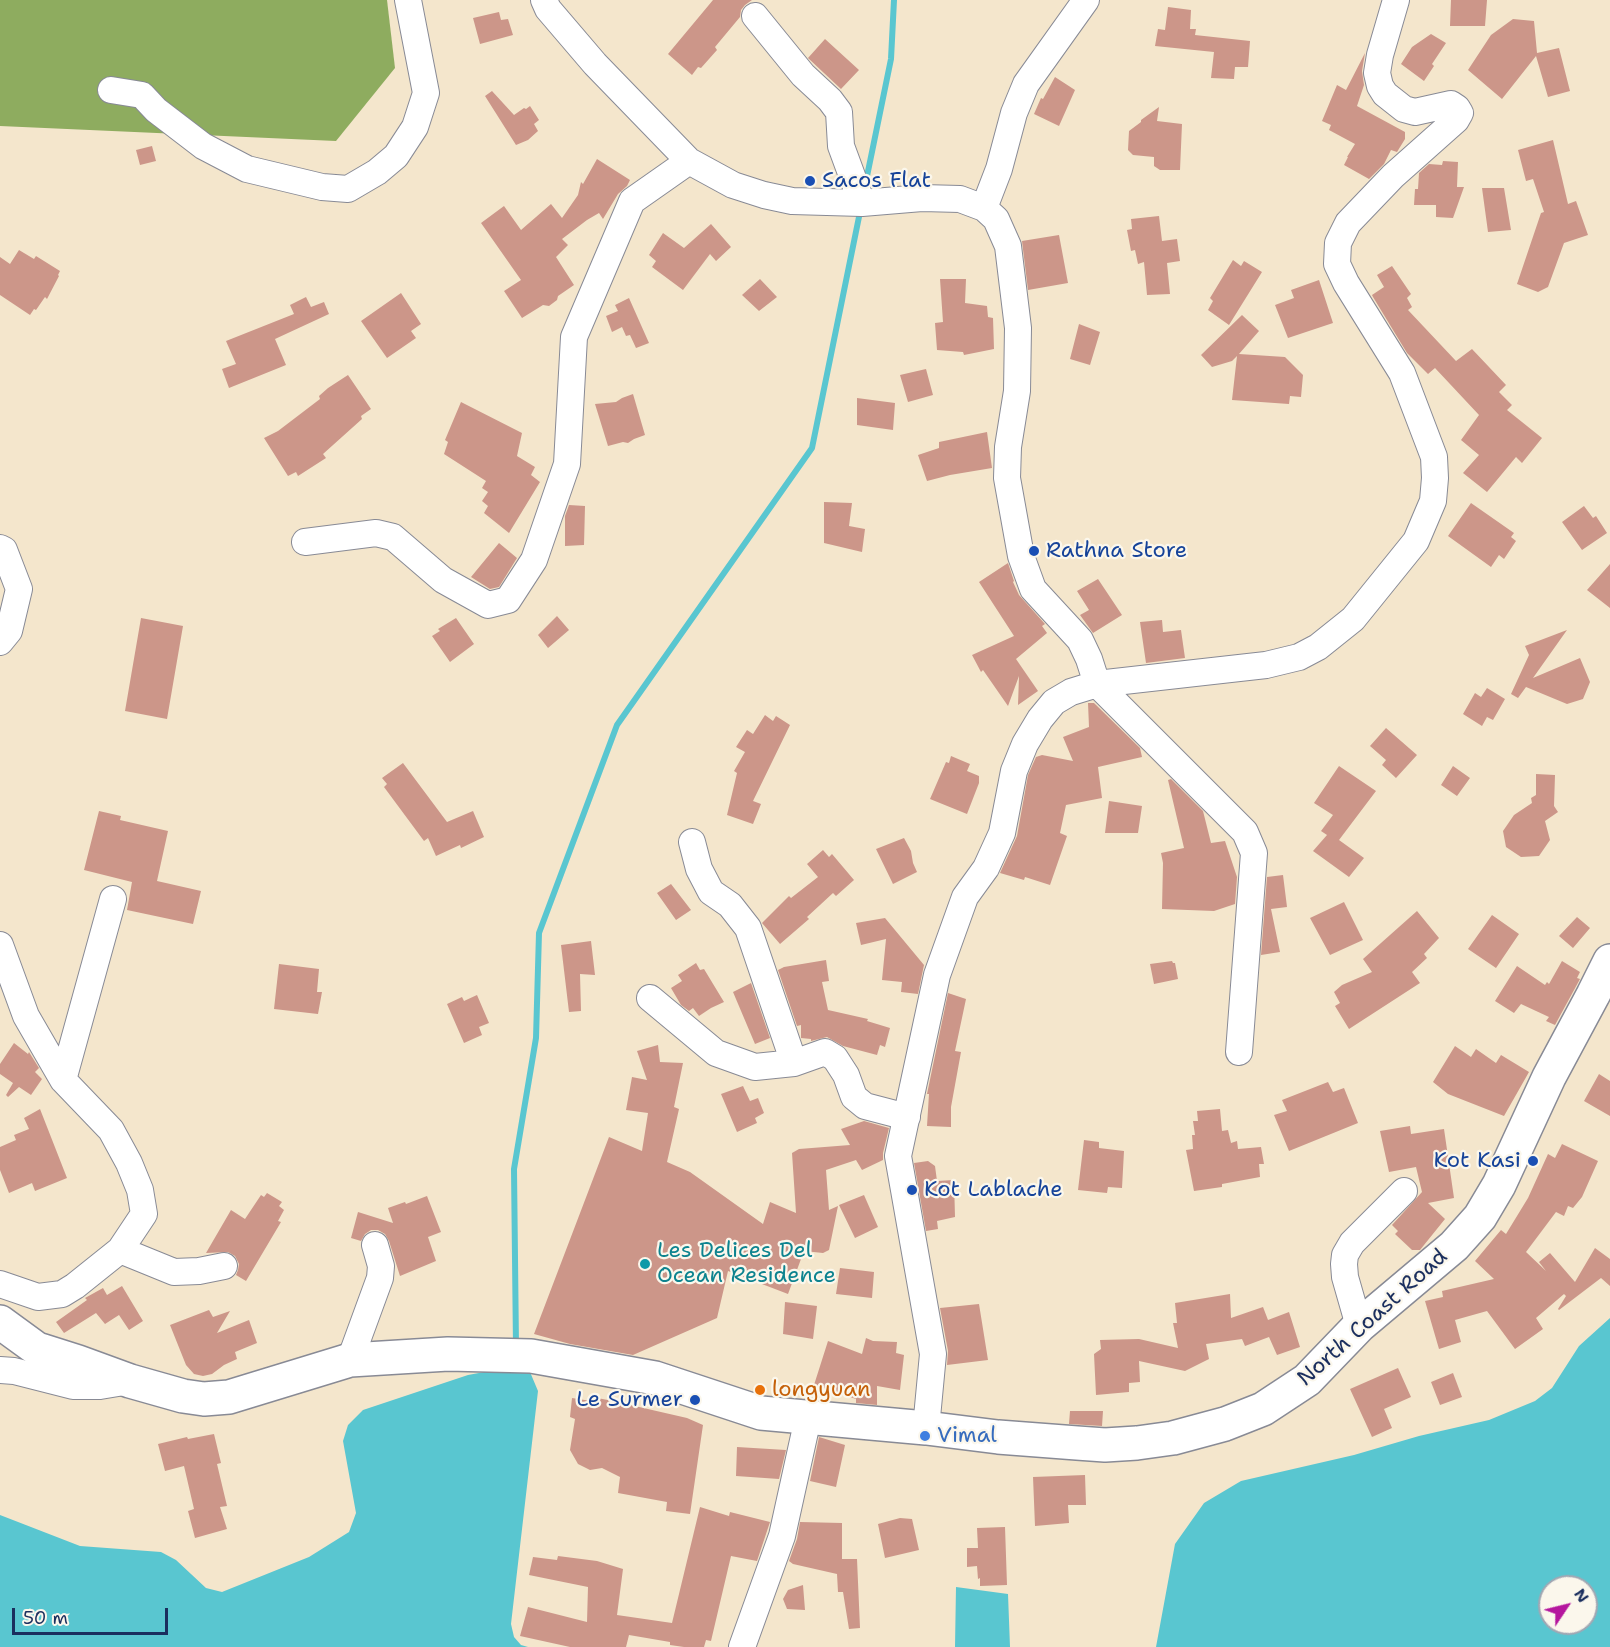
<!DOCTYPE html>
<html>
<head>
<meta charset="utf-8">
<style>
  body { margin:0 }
  #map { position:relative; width:1610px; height:1647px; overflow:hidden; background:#f4e6cc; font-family:"Shantell Sans",sans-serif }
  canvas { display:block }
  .north { position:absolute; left:1538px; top:1575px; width:60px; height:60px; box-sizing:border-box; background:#fbf7ec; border:2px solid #a1a7b3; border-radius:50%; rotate:55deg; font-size:16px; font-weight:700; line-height:24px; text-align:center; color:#1b2f5e }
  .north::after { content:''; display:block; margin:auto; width:21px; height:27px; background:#b5179e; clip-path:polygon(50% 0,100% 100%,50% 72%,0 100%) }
  .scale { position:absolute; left:12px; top:1608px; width:156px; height:27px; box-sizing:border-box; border:3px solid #1b2f5e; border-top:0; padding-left:8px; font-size:18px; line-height:21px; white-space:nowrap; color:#1b2f5e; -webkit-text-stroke:4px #fbf7ec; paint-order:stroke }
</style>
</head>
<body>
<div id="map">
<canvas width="1610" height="1647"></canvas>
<div class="north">N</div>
<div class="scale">50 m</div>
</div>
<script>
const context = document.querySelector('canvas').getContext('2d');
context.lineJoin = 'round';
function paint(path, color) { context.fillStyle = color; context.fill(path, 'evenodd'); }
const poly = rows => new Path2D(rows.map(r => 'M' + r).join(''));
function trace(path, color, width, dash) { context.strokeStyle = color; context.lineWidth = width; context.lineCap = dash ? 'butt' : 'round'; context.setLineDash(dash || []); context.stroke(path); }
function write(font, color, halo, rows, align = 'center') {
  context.font = font + ' "Shantell Sans",sans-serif'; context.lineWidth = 4.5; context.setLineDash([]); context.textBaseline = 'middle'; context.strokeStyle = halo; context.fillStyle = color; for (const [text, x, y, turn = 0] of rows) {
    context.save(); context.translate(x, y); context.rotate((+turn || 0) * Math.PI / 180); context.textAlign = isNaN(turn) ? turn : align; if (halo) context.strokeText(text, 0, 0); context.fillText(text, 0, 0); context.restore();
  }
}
const forest = poly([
  [0,0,387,0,395,68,336,141,0,126]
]);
const water = poly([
  [1610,1318,1610,1647,1156,1647,1175,1544,1204,1503,1241,1481,1354,1455,1419,1436,1489,1420,1535,1401,1552,1388,1579,1346],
  [1550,1587,1586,1587,1586,1623,1550,1623],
  [517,1366,530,1372,538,1391,511,1624,514,1637,521,1645,528,1647,0,1647,0,1515,80,1546,161,1552,176,1560,206,1588,222,1592,309,1557,349,1532,356,1513,343,1441,348,1425,363,1410,468,1375],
  [956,1587,1008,1594,1010,1647,955,1647]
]);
const stream = poly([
  [865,186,891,59,894,0],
  [516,1347,514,1169,536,1038,539,933,617,725,812,448,861,207]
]);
const building = poly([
  [713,0,752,0,745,5,741,10,740,17,715,47,717,50,701,68,698,67,692,75,668,54],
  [1451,0,1487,0,1485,26,1450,26],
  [1168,7,1191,10,1190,29,1196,29,1195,35,1250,41,1248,67,1235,67,1234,79,1211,78,1214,52,1155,46,1158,29,1165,30],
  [499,12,501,20,508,19,513,35,480,44,473,18],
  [1513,19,1534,21,1537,53,1559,48,1570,91,1548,97,1536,56,1502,99,1468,70,1491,35],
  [1431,34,1446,43,1432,64,1434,66,1424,81,1401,64,1412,47],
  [825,39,859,70,841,89,808,58],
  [1365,53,1362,71,1364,85,1357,106,1405,132,1405,139,1397,152,1391,150,1384,164,1369,179,1344,165,1348,157,1347,157,1355,144,1329,130,1331,125,1322,121,1337,85,1346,90],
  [1055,77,1075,90,1059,126,1034,114,1041,98,1043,99],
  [492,91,514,115,524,108,526,109,530,106,539,120,534,124,538,131,528,140,516,145,485,96],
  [1159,107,1157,121,1182,124,1180,170,1160,170,1154,166,1154,157,1133,155,1128,150,1129,131,1141,122,1141,120],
  [1553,140,1568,204,1576,201,1588,235,1564,243,1548,287,1538,292,1517,284,1541,213,1544,212,1533,179,1526,181,1518,150],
  [152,146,156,161,140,165,136,150],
  [597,159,630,180,627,186,618,194,603,219,599,213,587,220,562,239,568,245,556,257,574,285,558,296,557,300,549,306,543,305,522,318,504,291,521,280,481,223,504,206,521,230,551,204,562,218,578,195,581,182,583,184],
  [1443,161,1458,162,1457,187,1464,187,1453,218,1436,217,1436,205,1414,205,1415,189,1418,189,1419,173,1429,164,1442,165],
  [1482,188,1504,188,1511,230,1488,232],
  [1159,216,1162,241,1177,239,1180,261,1167,263,1170,294,1147,295,1144,262,1138,264,1135,250,1131,251,1127,230,1132,229,1131,219],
  [711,224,731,247,716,261,710,254,683,290,652,267,656,261,649,255,663,233,684,248],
  [1059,235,1068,283,1028,290,1022,241],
  [19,250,34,259,36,256,60,271,58,275,59,276,47,299,45,297,36,310,34,309,30,315,0,295,0,257,10,264],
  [1233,260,1241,266,1244,261,1262,272,1229,325,1208,310,1213,301,1210,298],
  [1392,266,1411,294,1407,298,1412,307,1408,310,1456,361,1472,349,1506,385,1499,392,1512,405,1507,410,1542,438,1522,463,1516,457,1487,492,1463,473,1479,455,1461,440,1479,415,1435,368,1428,374,1407,353,1373,297,1372,295,1384,287,1377,275],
  [760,279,777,297,759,311,742,295],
  [940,279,966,279,965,303,987,306,988,317,993,318,994,349,964,355,963,352,937,350,935,323,943,322],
  [1319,280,1333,323,1288,338,1275,305,1294,298,1291,290],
  [401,293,421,324,411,331,416,338,387,358,361,321],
  [306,297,311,307,324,302,329,314,275,339,286,365,229,388,222,369,236,364,226,341,294,314,290,305],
  [629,298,649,343,636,348,630,335,626,336,622,327,612,332,606,316,618,311,615,305],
  [1242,315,1259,331,1239,354,1285,357,1303,375,1301,397,1290,396,1289,404,1232,400,1237,356,1232,361,1212,367,1201,355],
  [1079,324,1100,332,1090,365,1070,359],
  [926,369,933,395,908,402,900,375],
  [348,375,371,409,361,416,362,419,323,454,326,458,298,476,296,472,288,476,264,438,278,431,320,399,319,396,328,388],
  [633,394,645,435,634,439,628,443,623,442,608,446,595,404,616,402,622,398],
  [857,398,895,403,893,430,857,425],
  [461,402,522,433,517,456,535,467,531,475,540,482,509,533,484,513,488,506,482,501,488,492,482,488,486,481,444,454,448,442,445,440],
  [987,432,992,468,950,475,927,481,918,455,939,448,939,442],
  [824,502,852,503,849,526,865,529,862,552,824,543],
  [1471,503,1514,533,1511,537,1516,541,1504,559,1499,555,1491,567,1448,536],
  [569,505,585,506,584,545,565,546,565,516],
  [1584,506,1593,518,1596,516,1607,533,1582,550,1562,522],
  [499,543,517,558,499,587,490,589,471,577],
  [1008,563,1014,581,1013,582,1019,595,1045,624,1042,626,1047,633,1016,659,1038,691,1018,705,1019,676,1008,706,983,670,981,672,972,655,1014,636,979,582],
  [1610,564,1610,608,1587,590],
  [1098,579,1122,615,1093,633,1080,615,1089,610,1077,591],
  [557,616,569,630,548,648,538,635],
  [141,618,183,626,167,719,125,711],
  [456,618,474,644,450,662,432,636,440,631,438,629],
  [1162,620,1163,632,1181,630,1185,658,1146,663,1140,622],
  [1567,630,1533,678,1580,658,1590,682,1583,699,1567,704,1526,687,1518,698,1511,694,1529,655,1525,646],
  [1487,688,1505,699,1493,720,1487,717,1482,726,1463,714,1475,693,1481,697],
  [1088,703,1094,703,1140,748,1142,757,1098,767,1102,798,1066,805,1060,833,1067,836,1050,885,1025,877,1024,880,1000,873,1017,836,1028,775,1036,757,1042,755,1073,761,1063,737,1089,727],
  [765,715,773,721,776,716,790,725,753,801,761,804,753,824,727,815,737,773,734,771,745,752,736,747,747,730,753,734],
  [1386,728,1417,755,1396,778,1382,765,1386,760,1370,746],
  [951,756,970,764,967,771,979,776,979,783,967,814,930,799,946,762,949,763],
  [403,763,447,822,473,811,484,837,461,848,460,845,436,856,428,838,424,841,384,787,387,784,382,778],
  [1339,766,1376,791,1339,840,1364,858,1349,877,1313,851,1327,835,1321,831,1333,815,1314,803],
  [1453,766,1470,778,1457,796,1441,785],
  [1536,774,1555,775,1554,806,1558,812,1545,821,1550,840,1539,856,1521,857,1506,847,1503,831,1514,815,1532,803,1531,798,1536,795],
  [1171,779,1203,811,1211,843,1225,841,1237,877,1235,904,1214,911,1162,909,1163,863,1161,853,1184,848,1168,780],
  [1109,801,1142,806,1138,833,1105,833],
  [99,811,121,816,120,820,168,831,157,881,201,891,193,924,127,910,132,882,84,870],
  [904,838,911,851,913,863,917,872,893,884,876,849],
  [823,850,829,857,832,854,854,880,836,896,833,893,807,917,809,919,780,944,762,923,789,896,791,898,818,877,807,864],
  [1283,875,1287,907,1271,909,1280,952,1261,955,1267,877],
  [671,884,691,910,676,920,657,893],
  [1344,902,1363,940,1330,955,1310,918],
  [1417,911,1439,938,1424,954,1427,958,1412,972,1420,983,1349,1029,1335,1006,1340,1003,1334,992,1342,985,1372,972,1363,959],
  [1492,915,1519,934,1496,968,1468,949],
  [1577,917,1590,928,1573,948,1559,936],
  [885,918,924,965,918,994,901,992,902,982,882,980,886,939,861,945,856,923],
  [591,941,595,975,580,974,581,1011,569,1012,561,945],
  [826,960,829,981,822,982,828,1010,868,1019,867,1021,890,1028,885,1047,880,1045,877,1055,843,1046,827,1037,811,1041,811,1039,801,1038,801,1025,797,1026,778,970,784,967],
  [1172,961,1173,963,1175,963,1178,979,1154,984,1150,964],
  [1562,961,1580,972,1577,978,1580,979,1555,1025,1546,1021,1549,1017,1521,1004,1514,1013,1495,1001,1517,966,1545,985,1547,982,1549,984],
  [696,963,700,970,704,969,724,1002,711,1008,699,1016,693,1008,689,1011,681,1005,671,988,682,981,678,975],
  [279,964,319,969,317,992,322,992,318,1014,274,1009],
  [751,983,770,1038,755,1044,733,992],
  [948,993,966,999,955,1051,961,1052,951,1107,951,1127,927,1126,929,1094,927,1094],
  [477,995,489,1023,479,1027,482,1035,464,1043,447,1004,462,997,464,1001],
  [14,1043,28,1054,29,1052,39,1068,35,1072,42,1079,31,1095,19,1087,8,1097,6,1095,13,1083,0,1074,0,1064],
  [658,1045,660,1062,683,1063,674,1107,679,1109,667,1162,690,1172,763,1224,770,1202,796,1213,792,1153,799,1149,850,1145,841,1129,864,1121,889,1128,883,1153,883,1160,862,1170,856,1160,826,1170,829,1210,838,1206,829,1250,823,1253,804,1251,788,1294,728,1271,717,1318,633,1355,570,1344,534,1334,609,1137,642,1151,648,1113,626,1110,632,1077,647,1080,637,1051],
  [1455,1046,1471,1057,1476,1049,1496,1063,1501,1055,1529,1072,1504,1116,1448,1094,1433,1082],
  [1599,1074,1610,1081,1610,1116,1584,1101],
  [1328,1082,1333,1092,1344,1088,1358,1123,1289,1151,1274,1115,1287,1111,1282,1100],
  [743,1086,750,1101,758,1098,764,1113,755,1118,757,1123,737,1132,721,1094],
  [40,1109,67,1178,35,1191,32,1183,9,1193,0,1170,0,1147,16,1140,14,1135,29,1129,24,1118],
  [1220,1109,1222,1131,1228,1130,1231,1143,1237,1141,1238,1149,1261,1147,1264,1164,1259,1164,1260,1177,1222,1184,1222,1187,1194,1191,1186,1150,1193,1149,1192,1135,1195,1135,1193,1121,1198,1121,1197,1111],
  [1410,1126,1411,1134,1444,1129,1454,1198,1428,1203,1445,1219,1420,1250,1412,1250,1395,1234,1398,1231,1392,1225,1422,1192,1416,1167,1389,1172,1380,1131],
  [1084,1140,1099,1142,1099,1148,1124,1151,1122,1188,1108,1187,1107,1193,1078,1190],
  [1562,1144,1598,1161,1582,1197,1573,1208,1568,1206,1564,1216,1556,1212,1526,1252,1546,1271,1539,1262,1550,1253,1575,1282,1595,1248,1610,1259,1610,1286,1601,1278,1559,1310,1558,1309,1566,1296,1564,1294,1536,1318,1543,1329,1515,1349,1487,1311,1455,1320,1461,1342,1439,1349,1425,1301,1443,1297,1442,1291,1494,1279,1475,1261,1501,1230,1506,1234,1528,1198,1548,1154,1555,1158],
  [928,1161,935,1166,937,1181,954,1180,955,1217,937,1221,938,1229,926,1231,914,1163],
  [267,1193,282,1202,279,1206,284,1210,278,1221,281,1222,246,1281,236,1275,238,1270,239,1264,235,1256,228,1252,206,1253,231,1210,245,1219,261,1195,264,1197],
  [864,1195,878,1227,855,1238,839,1205],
  [427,1196,441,1232,428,1237,436,1261,400,1276,389,1241,385,1234,378,1230,371,1230,365,1234,361,1241,351,1238,358,1212,393,1223,388,1208,405,1202,406,1204],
  [840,1268,874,1272,872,1298,836,1294],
  [122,1286,143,1321,129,1330,119,1315,105,1324,96,1313,64,1333,56,1322,87,1300,85,1298,103,1288,107,1295],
  [1230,1294,1231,1318,1263,1307,1268,1320,1289,1312,1300,1347,1277,1355,1269,1337,1245,1346,1242,1339,1206,1344,1209,1359,1185,1371,1139,1361,1140,1382,1129,1383,1129,1392,1096,1395,1094,1354,1101,1349,1100,1340,1139,1339,1178,1348,1173,1323,1177,1323,1175,1303],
  [785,1302,817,1306,813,1339,783,1334],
  [979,1304,988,1360,947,1365,948,1351,940,1308],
  [209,1310,213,1317,230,1311,217,1333,249,1320,257,1343,235,1352,237,1359,224,1365,212,1374,203,1376,194,1374,186,1365,170,1325],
  [866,1338,873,1341,897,1342,896,1353,904,1355,900,1390,877,1386,877,1405,856,1403,856,1399,814,1385,828,1341,862,1354],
  [1398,1368,1411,1397,1384,1409,1392,1428,1372,1437,1350,1389],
  [1453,1373,1462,1397,1440,1405,1431,1382],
  [592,1397,613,1401,687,1418,703,1425,690,1514,666,1511,667,1502,618,1493,620,1477,602,1468,590,1470,578,1464,570,1450,575,1419,570,1417,572,1398,591,1401],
  [1070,1411,1103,1411,1102,1426,1069,1424],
  [214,1434,221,1463,217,1464,227,1506,220,1507,227,1529,195,1538,188,1511,194,1509,184,1466,165,1471,158,1444,187,1437,188,1439],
  [819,1437,845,1445,836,1487,810,1481],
  [737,1447,786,1450,779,1479,736,1476],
  [1085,1475,1086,1505,1068,1505,1069,1523,1035,1526,1033,1477],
  [700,1507,729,1516,730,1512,770,1522,757,1561,731,1556,711,1641,706,1640,704,1647,684,1647,670,1645,670,1642,629,1635,626,1647,570,1647,520,1636,528,1607,587,1622,588,1587,529,1575,533,1557,557,1560,558,1556,597,1561,623,1569,617,1615,672,1623],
  [900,1518,912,1519,919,1550,885,1558,878,1524],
  [800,1522,842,1523,842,1559,857,1559,860,1628,849,1629,843,1592,838,1592,837,1574,793,1564,789,1561,797,1539],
  [1005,1527,1007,1585,980,1586,980,1578,978,1579,977,1566,967,1567,967,1548,978,1548,977,1528],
  [803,1585,805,1610,787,1609,783,1599,788,1590]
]);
const minor = poly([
  [544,0,548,9,595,64,689,161,733,185,764,195,792,201,862,203,922,198,960,199,984,208,996,219,1008,246,1018,328,1017,391,1008,447,1007,478,1021,556,1033,589,1080,640,1089,659,1097,684,1245,832,1254,853,1239,1052],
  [755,16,803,75,830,100,839,112,841,146,862,203],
  [111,90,142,95,156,110,203,146,247,169,322,187,348,189,377,172,396,156,415,127,426,93,408,0],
  [984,208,999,169,1014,113,1026,84,1086,0],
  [305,542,376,533,393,537,443,580,488,605,508,600,534,560,567,464,574,337,632,201,689,161],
  [0,548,4,550,19,589,9,631,0,642],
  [692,842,699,869,711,892,730,905,748,928,794,1063],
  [0,945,26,1016,63,1080,111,1130,129,1163,140,1190,144,1214,120,1250,75,1286,62,1294,38,1297,0,1284],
  [650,998,716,1053,755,1067,794,1063,825,1052,835,1058,846,1075,854,1097,865,1106,907,1117],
  [63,1080,113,899],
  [120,1250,174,1272,199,1271,224,1266],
  [1359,1326,1345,1277,1344,1264,1345,1255,1352,1243,1404,1191],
  [350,1360,380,1278,381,1266,375,1245],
  [0,1370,14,1371,73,1386,100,1386,130,1381],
  [926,1428,933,1354,898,1156,937,975,965,897,986,868,1002,833,1014,771,1025,744,1040,719,1054,702,1071,692,1097,684,1266,665,1299,657,1318,647,1353,619,1416,541,1433,501,1435,478,1434,457,1402,373,1346,283,1337,264,1338,243,1348,223,1393,176,1456,120,1460,113,1457,108,1451,104,1415,112,1404,109,1385,94,1380,86,1377,73,1380,55,1396,0],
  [742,1647,782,1536,808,1418]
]);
const major = poly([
  [0,1322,37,1349,78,1362,130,1381,183,1396,204,1399,229,1397,350,1360,448,1354,531,1356,655,1378,761,1413,926,1428,998,1437,1077,1443,1105,1445,1137,1443,1173,1438,1225,1424,1263,1409,1307,1380,1359,1326,1454,1246,1480,1217,1499,1185,1549,1077,1593,995,1610,961]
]);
const markers = [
  [810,181,6,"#1a4fb4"],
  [1034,551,6,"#1a4fb4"],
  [1533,1161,6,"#1a4fb4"],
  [912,1190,6,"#1a4fb4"],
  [645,1264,6,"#0f9aa8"],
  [760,1390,6,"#e8710a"],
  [695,1400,6,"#1a4fb4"],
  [925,1436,6,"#3f7fe0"]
];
const transitNames = [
  ["Sacos Flat",822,181],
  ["Rathna Store",1046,551],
  ["Kot Kasi",1521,1161,"right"],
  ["Kot Lablache",924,1190],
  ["Le Surmer",683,1400,"right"]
];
const cultureNames = [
  ["Les Delices Del",657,1251],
  ["Ocean Residence",657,1276]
];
const streetNames = [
  ["North Coast Road",1373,1318,-42]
];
const foodNames = [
  ["longyuan",772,1390]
];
const shopNames = [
  ["Vimal",937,1436]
];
paint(forest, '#8eac5f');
paint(water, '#59c6d0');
trace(stream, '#59c6d0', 6);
paint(building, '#cc9689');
trace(minor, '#888a95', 28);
trace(major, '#888a95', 36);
trace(minor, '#fff', 26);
trace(major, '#fff', 33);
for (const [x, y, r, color] of markers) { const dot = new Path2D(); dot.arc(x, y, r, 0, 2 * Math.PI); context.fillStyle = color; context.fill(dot); trace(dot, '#fbf7ec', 2); }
write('22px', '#164399', '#fbf7ec', transitNames, 'left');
write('22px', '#0d838f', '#fbf7ec', cultureNames, 'left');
write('22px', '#1b2f5e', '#fbf7ec', streetNames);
write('22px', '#c56008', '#fbf7ec', foodNames, 'left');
write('22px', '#366cbe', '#fbf7ec', shopNames, 'left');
</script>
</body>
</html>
